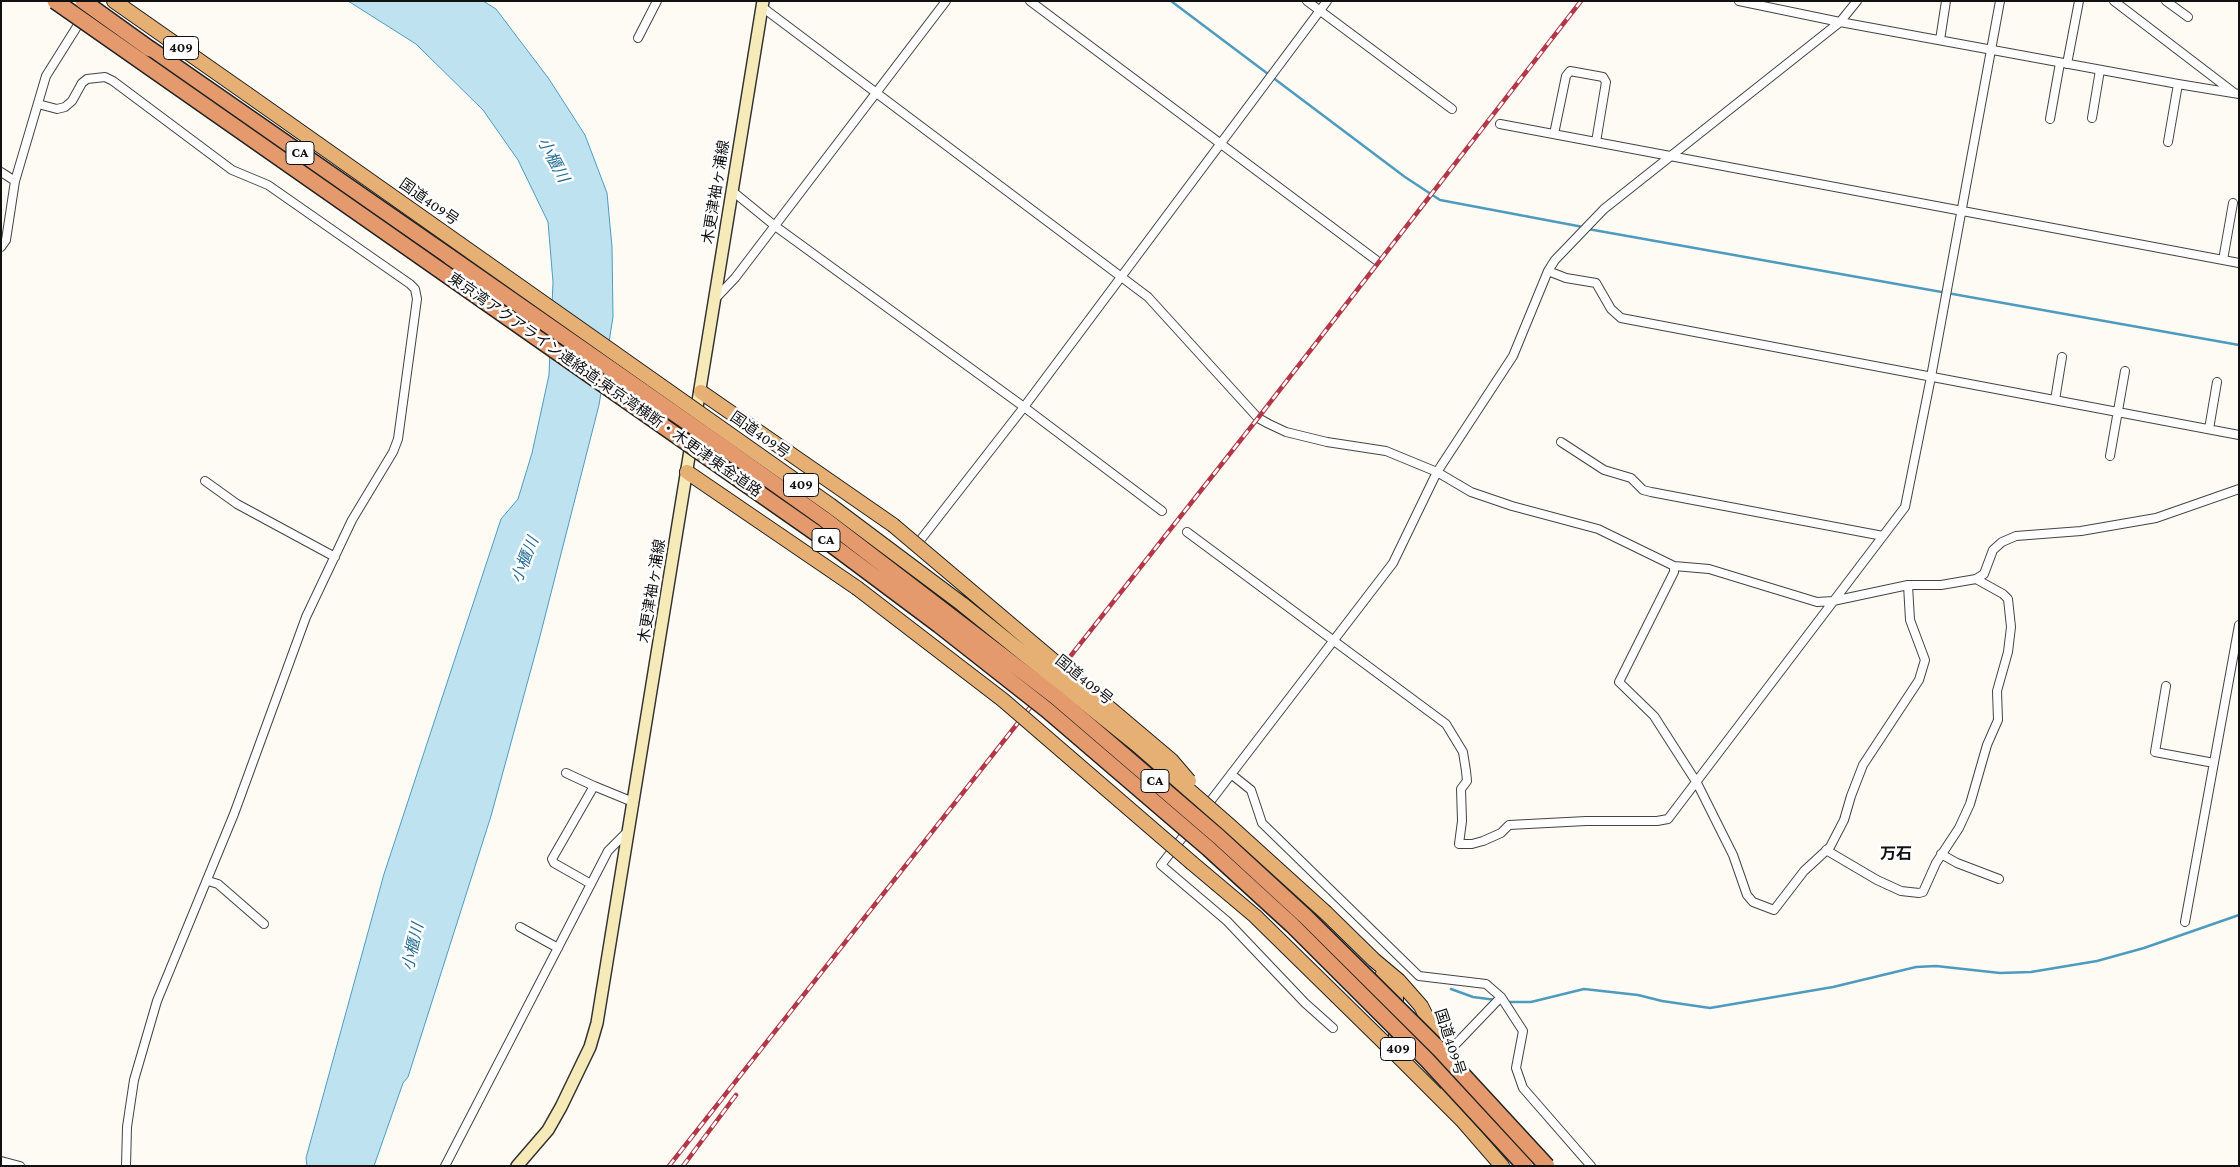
<!DOCTYPE html>
<html>
<head>
<meta charset="utf-8">
<style>
  body { margin:0 }
  #map { position:relative; width:2240px; height:1167px; overflow:hidden; background:#fefbf5; font-family:"Crimson Pro",serif }
  canvas { display:block }
  .frame { position:absolute; inset:0; border:2px solid #111; pointer-events:none }
</style>
</head>
<body>
<div id="map">
<canvas width="2240" height="1167"></canvas>
<div class="frame"></div>
</div>
<script>
const context = document.querySelector('canvas').getContext('2d');
context.lineJoin = 'round';
function paint(path, color) { context.fillStyle = color; context.fill(path, 'evenodd'); }
const poly = rows => new Path2D(rows.map(r => 'M' + r).join(''));
function trace(path, color, width, dash) { context.strokeStyle = color; context.lineWidth = width; context.lineCap = dash ? 'butt' : 'round'; context.setLineDash(dash || []); context.stroke(path); }
function write(font, color, halo, rows, align = 'center') {
  context.font = font + ' "Crimson Pro","Noto Sans JP",serif'; context.lineWidth = 5; context.setLineDash([]); context.textBaseline = 'middle'; context.strokeStyle = halo; context.fillStyle = color; for (const [text, x, y, turn = 0] of rows) {
    context.save(); context.translate(x, y); context.rotate((+turn || 0) * Math.PI / 180); context.textAlign = isNaN(turn) ? turn : align; if (halo) context.strokeText(text, 0, 0); context.fillText(text, 0, 0); context.restore();
  }
}
const water = poly([
  [348,1,483,1,496,9,549,79,585,135,607,193,612,247,613,317,599,405,539,640,491,816,408,1077,403,1083,374,1166,307,1166,306,1158,384,874,501,519,518,499,532,453,549,375,553,282,548,222,518,160,483,110,416,44,348,1]
]);
const stream = poly([
  [1171,1,1405,177,1440,200,1583,227],
  [1588,229,2239,345],
  [1451,989,1473,997,1496,1000],
  [1506,1002,1531,1002,1584,989,1638,995,1662,1001,1710,1008,1833,987,1916,967,1936,966,2000,973,2031,972,2097,961,2144,948,2239,915]
]);
const minor = poly([
  [1030,1,1376,260],
  [1307,1,1452,109],
  [1739,1,1840,22,2178,84,2239,94],
  [2114,1,2233,92],
  [2166,1,2188,17],
  [762,7,1148,297,1258,418,1269,424,1286,432,1327,442,1386,451,1437,472,1471,492,1512,506,1598,529,1674,566,1709,569,1817,602,1833,601,1908,585,1941,585,1976,579,1984,574,1993,550,2002,542,2016,536,2081,531,2156,518,2239,489],
  [638,38,657,1],
  [1940,40,1946,1],
  [2067,64,2079,1],
  [38,104,57,109,65,107,72,101,82,83,87,79,105,77,113,81,232,170,268,185,410,284,415,289,417,299,398,439,393,452,352,520,306,617,234,814,157,1001,134,1080,127,1127,126,1166],
  [2092,118,2100,70],
  [2050,119,2060,63],
  [1500,124,2239,263],
  [1554,134,1566,76,1570,71,1603,77,1606,82,1596,142],
  [2168,142,2178,84],
  [1,172,15,181],
  [731,190,775,226,1024,407,1162,511],
  [1,247,6,240,15,181,46,76,83,17],
  [2223,260,2233,203],
  [1548,271,1566,278,1596,283,1611,309,1621,318,2239,435],
  [715,299,735,278,946,1],
  [2055,400,2062,357],
  [2209,429,2217,382],
  [1561,442,1604,470,1631,478,1643,490,1651,492,1883,536],
  [2110,456,2125,371],
  [205,481,237,504,335,557],
  [1187,532,1446,724,1463,752,1466,771,1467,781,1461,789,1462,821,1459,844,1472,844,1483,841,1501,833,1509,825,1586,821,1657,821,1668,819,1905,507,1931,377,2000,1],
  [922,538,1024,407,1327,1],
  [1674,566,1674,572,1619,682,1654,716,1697,783,1733,855,1747,895,1753,902,1774,910,1804,871,1830,847,1844,820,1851,796,1863,765,1919,680,1925,660,1910,620,1908,585],
  [2166,686,2155,752,2214,763],
  [566,773,594,786,552,859,554,863,591,884],
  [1231,774,1251,790,1262,823,1419,976,1486,984,1501,997,1523,1031,1516,1068,1523,1088,1591,1166],
  [594,786,633,802],
  [1196,820,1393,563,1437,472,1513,356,1548,271,1555,260,1604,209,1840,22,1857,1],
  [1189,829,1161,865,1227,921,1305,1003,1333,1028],
  [1826,850,1877,880,1901,891,1919,893,1923,892,1936,863,1959,828,1970,804,1987,745,1998,720,1997,691,2008,652,2011,627,2008,599,2003,594,1976,579],
  [1941,854,1957,863,1999,879],
  [208,881,218,884,264,924],
  [2185,922,2239,625],
  [520,927,558,948],
  [1440,1047,1447,1049,1453,1047,1501,997],
  [1,1161,20,1166],
  [445,1166,608,851,628,831]
]);
const secondary = poly([
  [517,1166,548,1130,561,1107,590,1047,597,1023,763,1]
]);
const trunk = poly([
  [114,1,247,94],
  [701,392,893,525],
  [687,472,857,588],
  [1192,863,1255,916,1406,1064],
  [1326,913,1374,960,1399,981,1421,1006,1430,1024,1451,1098,1462,1120],
  [1383,974,1393,987,1396,997,1396,1039,1399,1053,1406,1064,1462,1120,1502,1166]
]);
const motorway = poly([
  [150,49,450,257]
]);
const rail = poly([
  [669,1166,1258,418,1581,1],
  [683,1166,736,1095]
]);
const trunkBridge = poly([
  [247,94,830,505,962,604,1136,744,1229,825,1326,913],
  [893,525,1171,760,1189,781],
  [857,588,1003,700,1192,863]
]);
const motorwayBridge = poly([
  [55,1,816,533,939,625,1047,710,1209,849,1292,925,1427,1060,1525,1166],
  [83,1,150,49],
  [450,257,720,445,824,519,1056,697,1219,837,1306,917,1440,1050,1547,1166]
]);
const shields = [
  [181,48,35],
  [300,153,28],
  [801,485,35],
  [826,540,28],
  [1155,781,28],
  [1398,1049,35]
];
const shieldNames = [
  ["409",181,48],
  ["CA",300,153],
  ["409",801,485],
  ["CA",826,540],
  ["CA",1155,781],
  ["409",1398,1049]
];
const streetNames = [
  ["木更津袖ヶ浦線",716,192,-81],
  ["国道409号",429,202,35],
  ["東京湾アクアライン連絡道;東京湾横断・木更津東金道路",605,385,35],
  ["国道409号",760,435,35],
  ["木更津袖ヶ浦線",652,591,-81],
  ["国道409号",1084,680,39],
  ["国道409号",1450,1042,72]
];
const waterNames = [
  ["小櫃川",553,160,62],
  ["小櫃川",525,560,-68],
  ["小櫃川",413,947,-77]
];
const neighbourhoodNames = [
  ["万石",1896,854]
];
paint(water, '#bfe2f0');
trace(water, '#4e9bbf', 1);
trace(stream, '#4e9bbf', 2.5);
trace(minor, '#444', 10);
trace(secondary, '#333', 14);
trace(trunk, '#222', 16);
trace(motorway, '#222', 18);
trace(minor, '#fff', 8);
trace(secondary, '#f6eab8', 11);
trace(trunk, '#e6b074', 14);
trace(motorway, '#e49a6d', 15);
trace(rail, '#b23747', 4.5);
trace(rail, '#fff', 2.5, [8]);
trace(trunkBridge, '#222', 16, []);
trace(motorwayBridge, '#222', 18, []);
trace(trunkBridge, '#e6b074', 14);
trace(motorwayBridge, '#e49a6d', 15);
for (const [x, y, w] of shields) { const box = new Path2D(); box.roundRect(x - w / 2, y - 11.5, w, 23, 4); context.fillStyle = '#fff'; context.fill(box); trace(box, '#111', 1); }
write('bold 14px', '#111', null, shieldNames);
write('15px', '#111', '#fff', streetNames);
write('italic 16px', '#266e96', '#fff', waterNames);
write('bold 16px', '#111', '#fff', neighbourhoodNames);
</script>
</body>
</html>
